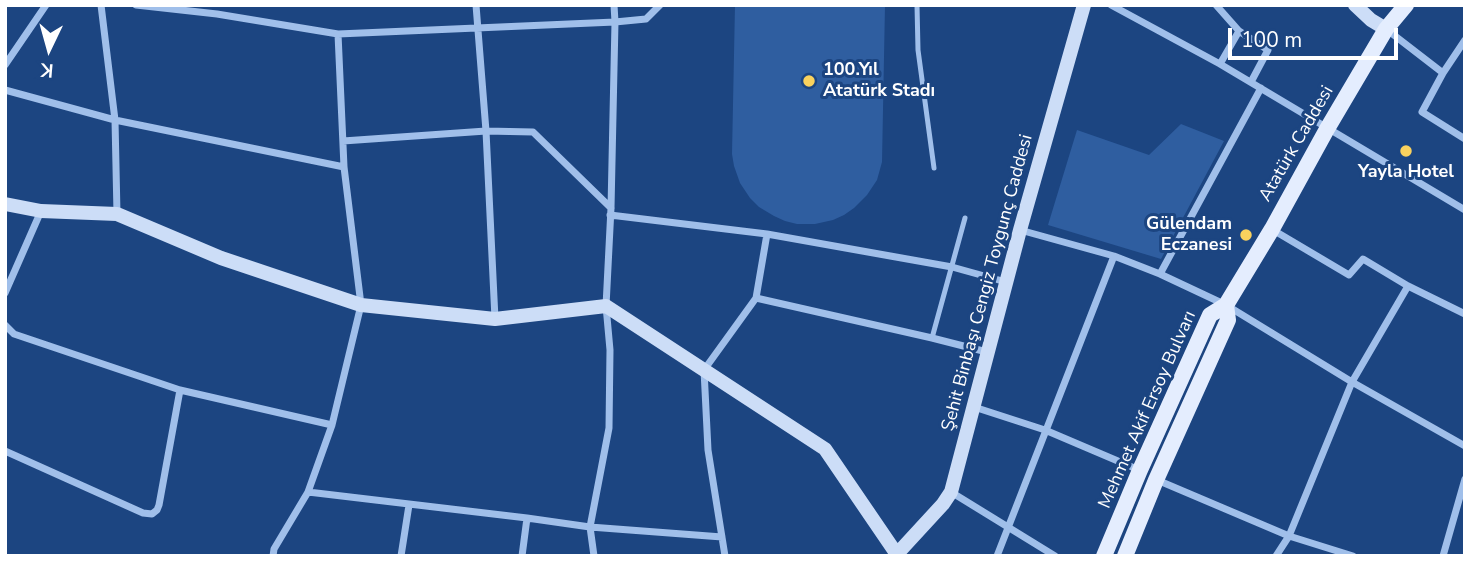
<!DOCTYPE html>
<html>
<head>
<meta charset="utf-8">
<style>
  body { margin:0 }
  #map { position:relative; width:1470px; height:561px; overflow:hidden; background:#1c4581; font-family:"Nunito Sans",sans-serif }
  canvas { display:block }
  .frame { position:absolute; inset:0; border:7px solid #fff; pointer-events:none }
  .north { position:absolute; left:14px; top:14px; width:70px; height:70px; -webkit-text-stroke:5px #1c4581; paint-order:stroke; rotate:185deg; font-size:19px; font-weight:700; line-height:28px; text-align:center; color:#fff }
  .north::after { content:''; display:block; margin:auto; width:24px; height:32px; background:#fff; clip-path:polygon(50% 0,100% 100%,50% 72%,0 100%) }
  .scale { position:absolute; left:1228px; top:28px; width:170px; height:32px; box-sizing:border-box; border:4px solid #fff; border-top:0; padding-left:9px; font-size:21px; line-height:24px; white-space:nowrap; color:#fff; -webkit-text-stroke:5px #1c4581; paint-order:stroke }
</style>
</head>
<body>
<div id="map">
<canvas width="1470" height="561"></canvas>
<div class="frame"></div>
<div class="north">K</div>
<div class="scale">100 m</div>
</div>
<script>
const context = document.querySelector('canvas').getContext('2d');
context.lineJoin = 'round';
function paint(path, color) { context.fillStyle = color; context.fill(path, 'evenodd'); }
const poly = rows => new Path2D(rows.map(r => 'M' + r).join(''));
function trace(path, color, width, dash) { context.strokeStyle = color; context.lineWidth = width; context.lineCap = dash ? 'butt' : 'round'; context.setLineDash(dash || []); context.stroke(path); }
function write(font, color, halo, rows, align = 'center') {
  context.font = font + ' "Nunito Sans",sans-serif'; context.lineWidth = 6; context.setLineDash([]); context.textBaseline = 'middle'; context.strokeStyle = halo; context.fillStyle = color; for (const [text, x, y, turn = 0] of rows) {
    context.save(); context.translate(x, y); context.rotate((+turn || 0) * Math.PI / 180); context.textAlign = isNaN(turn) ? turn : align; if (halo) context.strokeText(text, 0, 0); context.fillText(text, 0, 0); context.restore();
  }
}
const green = poly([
  [735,5,885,5,882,162,877,180,867,195,854,208,844,215,833,220,815,224,797,224,785,221,774,216,759,207,750,198,740,183,734,166,732,154],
  [1181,124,1224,141,1161,259,1048,225,1077,130,1149,155]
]);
const lane = poly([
  [917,5,918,50,934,168],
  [932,338,965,218]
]);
const street = poly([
  [101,5,115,120,117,214],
  [136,5,217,14,338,34,615,22,646,19,660,5],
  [476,5,486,131,495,319],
  [1111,5,1220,64,1465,210],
  [1216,5,1239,31,1220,64],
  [1386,29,1443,73],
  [1239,31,1268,50,1251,82],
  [1465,40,1443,73,1422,112,1465,139],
  [5,65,46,5],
  [5,90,115,120,344,167],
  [343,141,486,131,533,132,611,208],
  [610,215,767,234,952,267,1006,282],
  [1020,230,1114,256,1160,274,1226,305,1352,382,1465,446],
  [1273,230,1349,275,1363,259,1408,286,1465,314],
  [1160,274,1261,88],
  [5,293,41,211],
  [756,298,932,338,987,352],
  [5,325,14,334,180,390,332,425],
  [974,407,1045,430,1139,470],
  [5,451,143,513,152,514,157,510,159,505,180,390],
  [1157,480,1289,536,1353,556],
  [308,492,332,425,361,305,344,167,338,34],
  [951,492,1055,556],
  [273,556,274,549,308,492,527,518,590,527,722,537],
  [401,556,409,505],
  [522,556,527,518],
  [594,556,590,527,609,428,610,350,606,306,611,208,615,22,614,5],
  [725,556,708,450,704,370,756,298,767,234],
  [997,556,1114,256],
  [1276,556,1289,536,1352,382,1408,286],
  [1443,556,1465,479]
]);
const secondary = poly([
  [1355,5,1371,20,1386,29],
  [5,204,41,211,117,214,221,258,361,305,495,319,606,306,825,449,898,556],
  [897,554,943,504,951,492,1020,230,1084,5]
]);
const primary = poly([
  [1104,556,1140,470,1210,315,1226,305,1272,229,1327,129,1386,29,1406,5],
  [1125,556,1156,480,1228,320,1226,305]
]);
const markers = [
  [809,81,7,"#fad25e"],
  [1406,151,7,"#fad25e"],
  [1246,235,7,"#fad25e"]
];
const poiNames = [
  ["100.Yıl",823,71],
  ["Atatürk Stadı",823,92],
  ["Yayla Hotel",1406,173,"center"],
  ["Gülendam",1232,225,"right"],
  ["Eczanesi",1232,246,"right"]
];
const streetNames = [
  ["Atatürk Caddesi",1297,144,-60],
  ["Şehit Binbaşı Cengiz Toygunç Caddesi",988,283,-75],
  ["Mehmet Akif Ersoy Bulvarı",1148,410,-66]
];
paint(green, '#2f5ea0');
trace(lane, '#a0bfea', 5);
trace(street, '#a0bfea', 7);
trace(secondary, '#ccddf7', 14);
trace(primary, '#e4edfe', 16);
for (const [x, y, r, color] of markers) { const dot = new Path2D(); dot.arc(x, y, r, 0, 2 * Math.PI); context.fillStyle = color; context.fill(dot); trace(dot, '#1c4581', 2.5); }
write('bold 18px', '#fff', '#1c4581', poiNames, 'left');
write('18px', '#fff', '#1c4581', streetNames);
</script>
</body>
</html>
